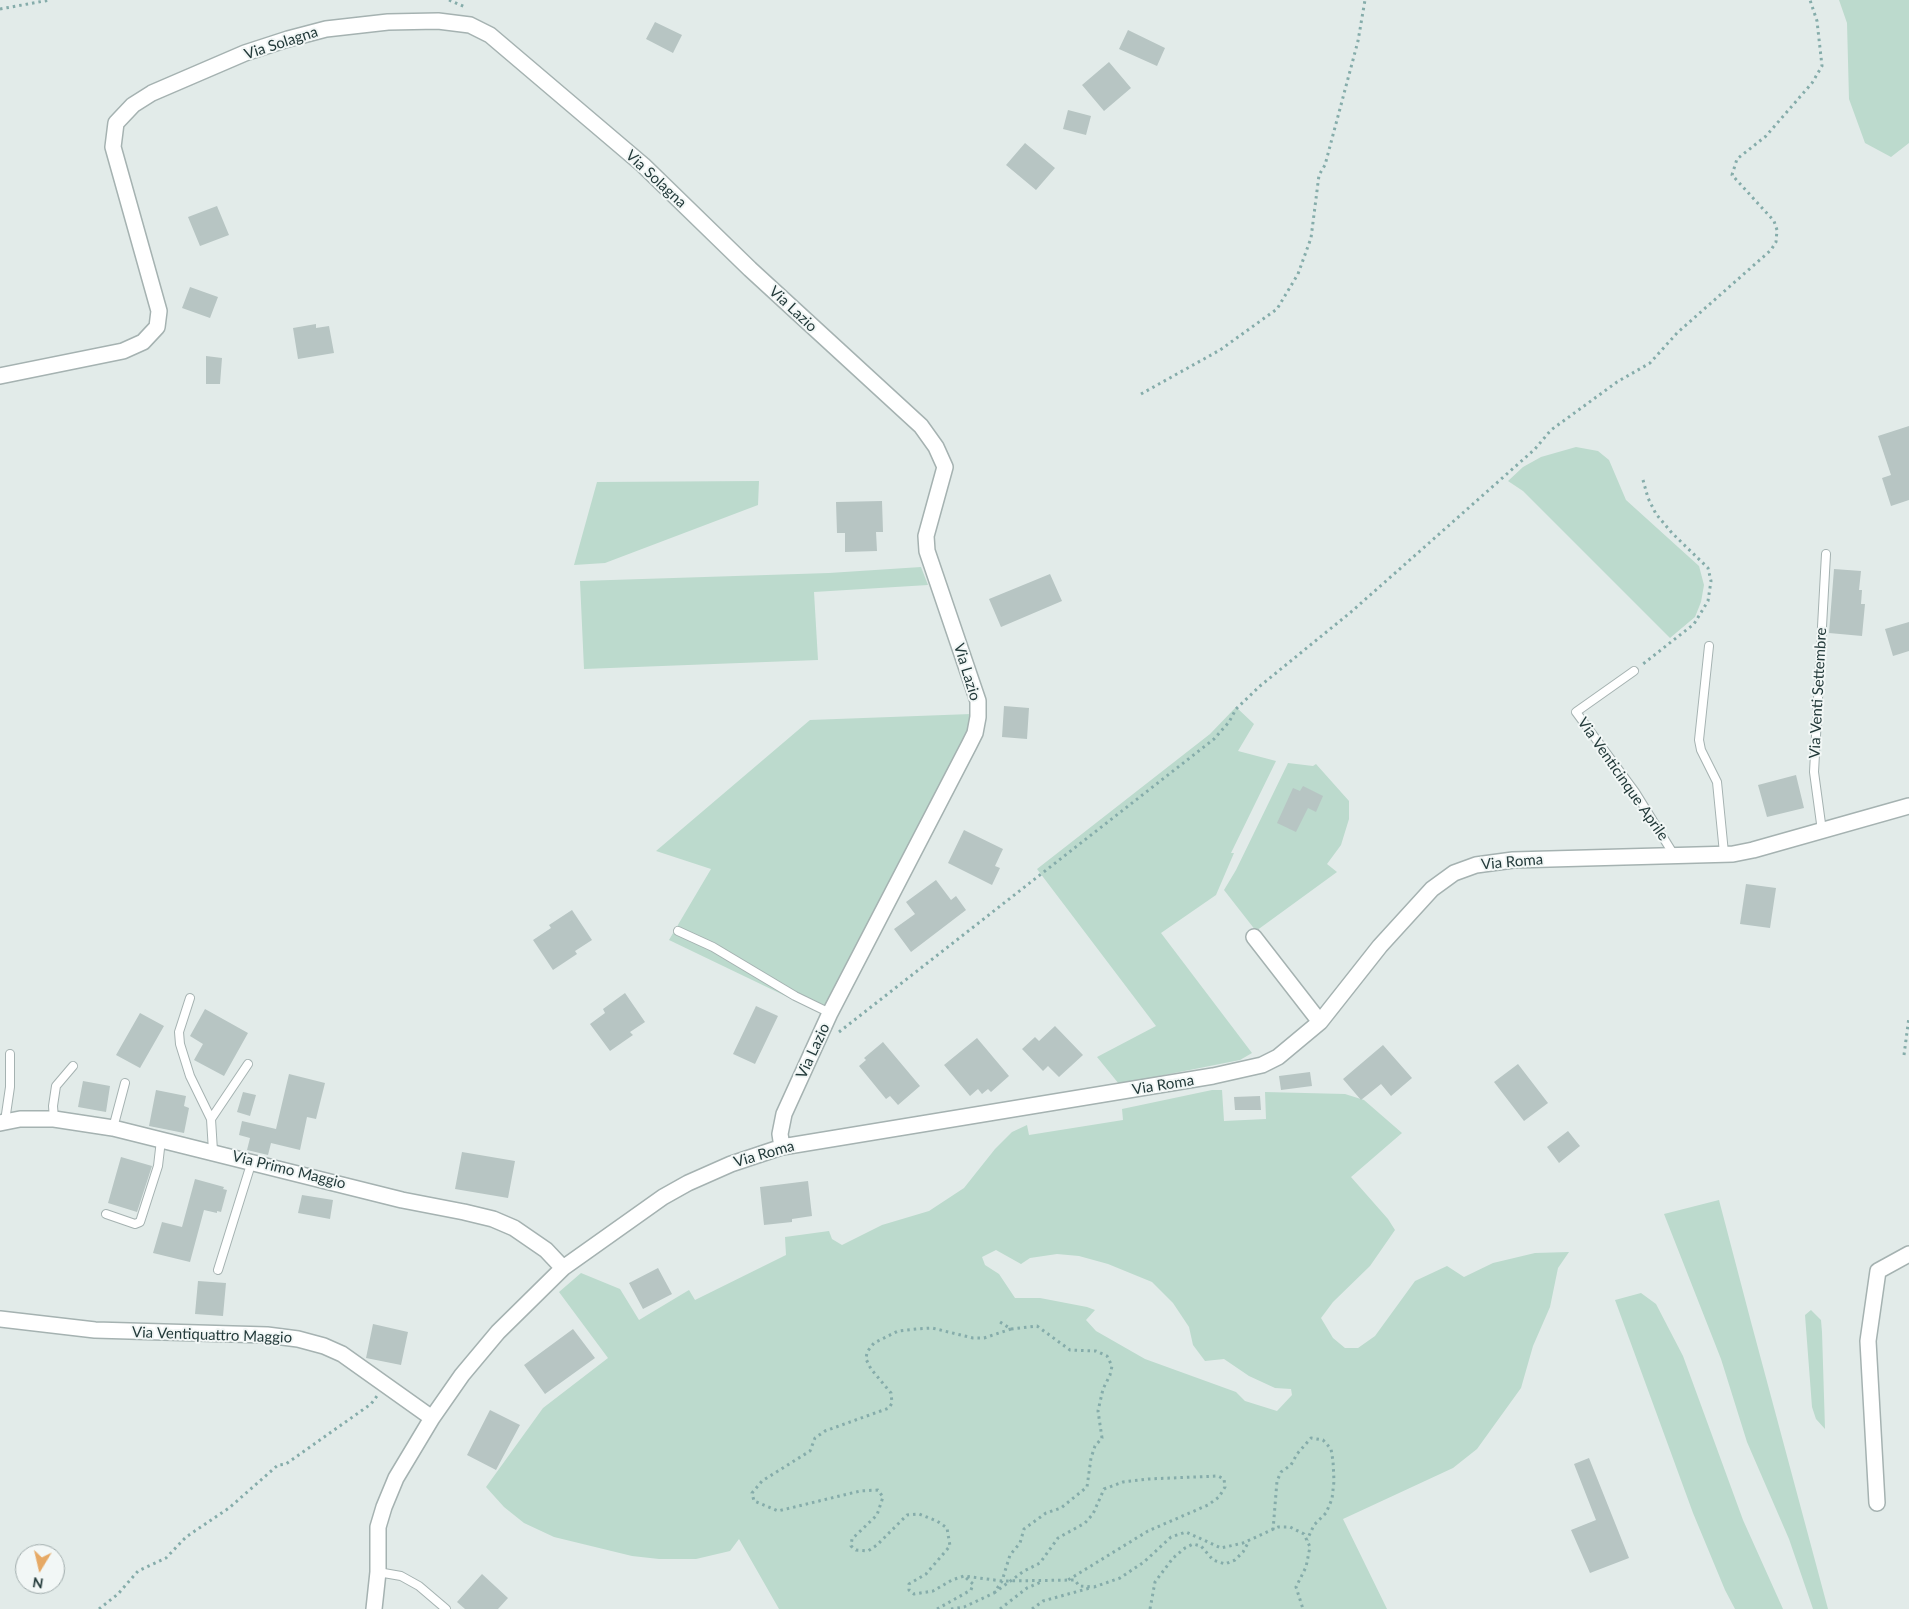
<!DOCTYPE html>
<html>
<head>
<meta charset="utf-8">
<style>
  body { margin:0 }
  #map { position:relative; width:1909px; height:1609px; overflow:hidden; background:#e2ebe9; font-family:Lato,sans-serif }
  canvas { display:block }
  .north { position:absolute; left:15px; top:1544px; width:50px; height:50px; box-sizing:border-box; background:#f2f7f6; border:1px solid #9fabab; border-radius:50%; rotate:189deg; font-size:14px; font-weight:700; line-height:20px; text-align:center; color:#233a3a }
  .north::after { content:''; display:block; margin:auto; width:18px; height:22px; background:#e6a965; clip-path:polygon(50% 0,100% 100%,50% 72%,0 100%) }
</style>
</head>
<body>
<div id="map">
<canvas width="1909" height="1609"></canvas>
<div class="north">N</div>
</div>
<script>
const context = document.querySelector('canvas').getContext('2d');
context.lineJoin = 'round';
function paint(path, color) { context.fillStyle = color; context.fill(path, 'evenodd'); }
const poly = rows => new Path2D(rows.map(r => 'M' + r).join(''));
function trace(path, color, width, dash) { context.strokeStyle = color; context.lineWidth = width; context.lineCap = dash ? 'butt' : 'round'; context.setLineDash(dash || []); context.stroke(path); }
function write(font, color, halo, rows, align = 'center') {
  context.font = font + ' Lato,sans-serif'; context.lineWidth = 4; context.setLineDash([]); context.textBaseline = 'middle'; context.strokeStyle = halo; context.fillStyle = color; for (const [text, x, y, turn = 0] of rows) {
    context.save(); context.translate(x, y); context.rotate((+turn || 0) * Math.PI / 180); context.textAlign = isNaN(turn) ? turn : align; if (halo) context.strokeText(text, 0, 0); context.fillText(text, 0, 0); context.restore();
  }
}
const green = poly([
  [1839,0,1909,0,1909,143,1891,157,1865,143,1849,99,1847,23],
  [1576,447,1598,451,1609,460,1626,500,1699,566,1704,585,1701,602,1695,617,1670,638,1523,491,1508,481,1523,467,1541,457],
  [759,481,758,505,605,563,574,565,597,482],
  [921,567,928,585,814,592,818,660,584,669,580,581,829,573],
  [1236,707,1254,724,1238,751,1276,761,1231,853,1234,853,1216,895,1161,933,1252,1053,1240,1060,1119,1084,1097,1057,1156,1026,1037,869,1210,734],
  [971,714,969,736,825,1015,669,940,711,869,656,851,810,720],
  [1288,763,1313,766,1316,764,1349,801,1349,819,1341,845,1327,864,1337,872,1256,931,1224,890,1236,870],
  [1212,1090,1222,1090,1224,1121,1266,1119,1265,1092,1345,1094,1364,1100,1402,1133,1351,1177,1388,1219,1395,1230,1370,1266,1333,1302,1321,1318,1333,1338,1345,1348,1358,1348,1375,1336,1415,1281,1447,1266,1464,1277,1493,1263,1535,1253,1569,1252,1558,1268,1550,1307,1533,1346,1521,1388,1477,1449,1453,1468,1343,1519,1387,1609,779,1609,739,1539,730,1551,696,1559,659,1559,632,1556,554,1537,524,1523,504,1507,486,1487,543,1408,608,1358,559,1292,581,1273,620,1289,639,1320,689,1290,695,1300,786,1255,785,1237,829,1231,832,1239,842,1245,882,1225,929,1211,964,1188,995,1149,1012,1132,1027,1125,1029,1135,1123,1120,1122,1109],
  [996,1250,1021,1264,1030,1258,1057,1254,1079,1256,1108,1264,1152,1282,1173,1303,1189,1327,1193,1345,1205,1361,1224,1359,1249,1376,1275,1388,1291,1389,1292,1395,1277,1411,1245,1401,1236,1392,1145,1359,1096,1331,1086,1320,1095,1310,1087,1307,1040,1298,1015,1298,999,1274,985,1265,982,1257],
  [1719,1200,1751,1322,1828,1609,1813,1609,1789,1539,1747,1442,1721,1359,1664,1214],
  [1641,1293,1656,1304,1683,1356,1743,1520,1783,1609,1735,1609,1725,1590,1693,1513,1615,1300],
  [1811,1310,1821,1320,1822,1332,1825,1429,1816,1419,1812,1407,1805,1315]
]);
const building = poly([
  [655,22,682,35,673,53,646,39],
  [1128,30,1165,48,1157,66,1119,49],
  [1109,62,1131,88,1104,111,1082,85],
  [1068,110,1091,116,1086,135,1063,129],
  [1025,143,1055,168,1036,190,1006,165],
  [217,206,229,235,200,246,188,217],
  [190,287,218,297,210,318,182,308],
  [316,324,316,328,329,326,334,353,298,359,293,328],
  [206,356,222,358,220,384,206,384],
  [1909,426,1909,500,1891,506,1882,478,1891,475,1878,436],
  [882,501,883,532,876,532,877,551,845,552,845,533,837,533,836,502],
  [1834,569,1861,571,1859,590,1862,590,1861,604,1865,604,1862,636,1829,633],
  [1050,574,1062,601,1001,627,989,599],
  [1909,622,1909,651,1893,656,1885,629],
  [1004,706,1029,708,1027,739,1002,737],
  [1796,775,1804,808,1767,817,1758,785],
  [1303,786,1323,796,1316,812,1308,808,1296,832,1277,823,1293,788,1300,791],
  [964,830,1003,849,995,866,1000,868,992,885,948,863],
  [936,880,951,900,956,896,966,910,911,952,894,929,915,914,906,902],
  [1746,884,1776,888,1770,928,1740,924],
  [572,910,592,940,575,951,577,954,553,970,533,940,551,928,549,925],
  [625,993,645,1022,630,1032,633,1035,610,1051,590,1024,605,1013,603,1009],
  [756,1006,778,1016,755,1064,733,1054],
  [205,1009,248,1033,224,1076,194,1060,203,1044,190,1036],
  [140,1013,164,1026,140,1068,116,1055],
  [1055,1026,1083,1055,1059,1077,1048,1066,1043,1071,1022,1049,1035,1037,1039,1041],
  [977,1038,1009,1076,991,1092,988,1089,982,1094,978,1089,970,1096,944,1065],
  [883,1042,920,1086,898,1105,890,1096,886,1099,859,1066,866,1060,864,1058],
  [1383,1045,1412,1078,1391,1096,1381,1084,1361,1100,1343,1079],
  [1518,1064,1548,1103,1524,1121,1494,1082],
  [1310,1072,1312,1086,1281,1090,1279,1076],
  [289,1074,325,1083,316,1119,307,1117,300,1150,271,1143,268,1155,247,1150,250,1138,239,1135,242,1121,276,1129],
  [83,1081,110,1086,106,1112,78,1107],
  [156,1090,186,1096,184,1106,189,1108,184,1133,149,1126],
  [243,1092,256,1095,250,1116,237,1112],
  [1260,1096,1261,1110,1235,1110,1234,1097],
  [1568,1131,1580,1146,1559,1163,1547,1147],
  [462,1152,515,1161,508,1198,455,1189],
  [121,1157,152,1166,137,1212,108,1203],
  [195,1179,224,1187,223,1189,227,1190,221,1212,217,1211,217,1213,204,1210,190,1262,153,1253,162,1222,182,1227],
  [808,1181,812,1216,792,1219,792,1222,764,1225,760,1187],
  [302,1195,333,1200,330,1219,298,1213],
  [658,1268,672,1294,643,1309,629,1283],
  [198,1281,226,1283,223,1316,195,1314],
  [373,1324,408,1332,401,1365,366,1358],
  [573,1329,595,1358,545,1394,524,1365],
  [490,1410,520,1425,496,1470,467,1455],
  [1589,1458,1629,1558,1590,1573,1571,1530,1596,1520,1574,1464],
  [482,1574,508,1598,498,1609,465,1609,457,1602]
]);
const path = poly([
  [449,0,465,7],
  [0,9,50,0],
  [1141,394,1220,350,1277,309,1298,274,1311,238,1319,175,1325,165,1358,41,1365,0],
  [1643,480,1648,498,1656,514,1672,533,1708,568,1711,581,1708,601,1694,624,1643,664],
  [839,1032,1214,739,1229,722,1236,709,1260,686,1351,612,1429,543,1535,449,1551,430,1617,382,1650,363,1677,333,1771,250,1776,242,1777,230,1774,221,1732,175,1737,159,1766,136,1812,83,1822,66,1817,21,1810,0],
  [1904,1055,1909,1017],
  [1011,1329,984,1338,973,1338,932,1328,917,1329,898,1331,874,1343,867,1352,866,1359,871,1369,891,1393,892,1403,889,1408,825,1431,815,1438,810,1451,762,1481,752,1493,754,1501,778,1511,860,1491,878,1490,883,1497,877,1515,852,1539,851,1546,856,1550,868,1551,877,1545,907,1515,919,1514,937,1521,947,1528,950,1546,926,1574,909,1584,909,1590,914,1594,933,1591,952,1580,964,1576,1002,1581,1075,1580,1079,1586,1094,1587,1120,1578,1144,1562,1171,1537,1186,1532,1221,1548,1243,1543,1278,1527,1290,1527,1304,1534,1310,1547,1306,1567,1296,1587,1303,1609],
  [1273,1530,1277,1481,1281,1472,1291,1465,1297,1454,1311,1438,1323,1440,1331,1449,1333,1461,1334,1481,1332,1499,1326,1513,1314,1525,1307,1540],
  [994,1593,1024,1571,1040,1563,1058,1538,1085,1523,1093,1514,1104,1489,1123,1482,1148,1479,1218,1476,1224,1479,1225,1487,1219,1497,1208,1505,1148,1531,1068,1580],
  [99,1609,118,1594,138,1571,166,1558,186,1537,229,1508,278,1465,286,1464,371,1404,377,1396],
  [937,1609,971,1590,973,1584,964,1576],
  [951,1609,964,1607,994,1593,1002,1581,1010,1555,1020,1543,1024,1529,1046,1513,1061,1508,1087,1487,1091,1458,1095,1446,1102,1438,1098,1411,1103,1389,1110,1375,1112,1366,1107,1356,1096,1351,1070,1350,1037,1326,1011,1329,1000,1322],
  [1000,1609,1027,1588,1041,1582],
  [1032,1609,1043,1601,1090,1588],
  [1150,1609,1155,1582,1173,1558,1185,1548,1193,1544,1201,1546,1213,1560,1225,1564,1235,1560,1243,1552,1249,1541]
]);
const service = poly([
  [1709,646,1699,740,1701,750,1717,782,1724,853],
  [1634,671,1576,712,1635,792,1674,855],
  [1822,831,1814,772,1826,554],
  [678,931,713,947,795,996,830,1013],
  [190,998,179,1032,180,1044,190,1076,211,1119,213,1151],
  [54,1119,53,1106,56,1086,73,1066],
  [211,1119,248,1064],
  [5,1121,10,1087,10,1054],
  [113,1128,125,1083],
  [106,1214,135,1224,140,1222,158,1166,161,1140],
  [218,1270,252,1161],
  [378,1572,401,1576,419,1586,446,1609]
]);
const minor = poly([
  [0,376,123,351,143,342,157,327,159,311,113,147,116,123,133,105,152,93,245,53,288,39,326,29,388,22,438,21,470,25,490,35,643,165,750,269,921,426,936,447,945,467,926,536,927,551,978,701,978,717,975,733,969,745,830,1013,784,1114,780,1134,782,1147],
  [1254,937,1320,1022],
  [0,1123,20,1119,54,1119,113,1128,402,1200,464,1212,493,1219,514,1228,546,1250,563,1268],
  [0,1319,95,1330,267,1335,298,1339,324,1346,342,1354,432,1418],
  [1877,1503,1868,1341,1878,1271,1909,1254],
  [374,1609,378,1572,378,1527,384,1507,396,1478,432,1418,462,1375,498,1332,563,1268,663,1197,688,1183,731,1164,782,1147,1213,1076,1262,1065,1278,1057,1320,1022,1380,946,1432,889,1454,873,1476,865,1513,860,1733,854,1753,850,1909,806]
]);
const streetNames = [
  ["Via Solagna",281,43,-18],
  ["Via Solagna",656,179,43],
  ["Via Lazio",793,309,43],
  ["Via Lazio",967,672,73],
  ["Via Venti Settembre",1818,693,-87],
  ["Via Venticinque Aprile",1623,779,55],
  ["Via Roma",1512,862,-5],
  ["Via Lazio",813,1051,-65],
  ["Via Roma",1163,1085,-9],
  ["Via Roma",764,1154,-16],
  ["Via Primo Maggio",289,1170,14],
  ["Via Ventiquattro Maggio",212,1335,2]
];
paint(green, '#bcdacd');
paint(building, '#b7c5c3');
trace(service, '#a5b2b1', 10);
trace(minor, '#a5b2b1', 18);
trace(path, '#85acaa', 3, [2.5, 4]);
trace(service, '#fff', 8);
trace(minor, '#fff', 15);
write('15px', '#233a3a', '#f2f7f6', streetNames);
</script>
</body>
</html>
